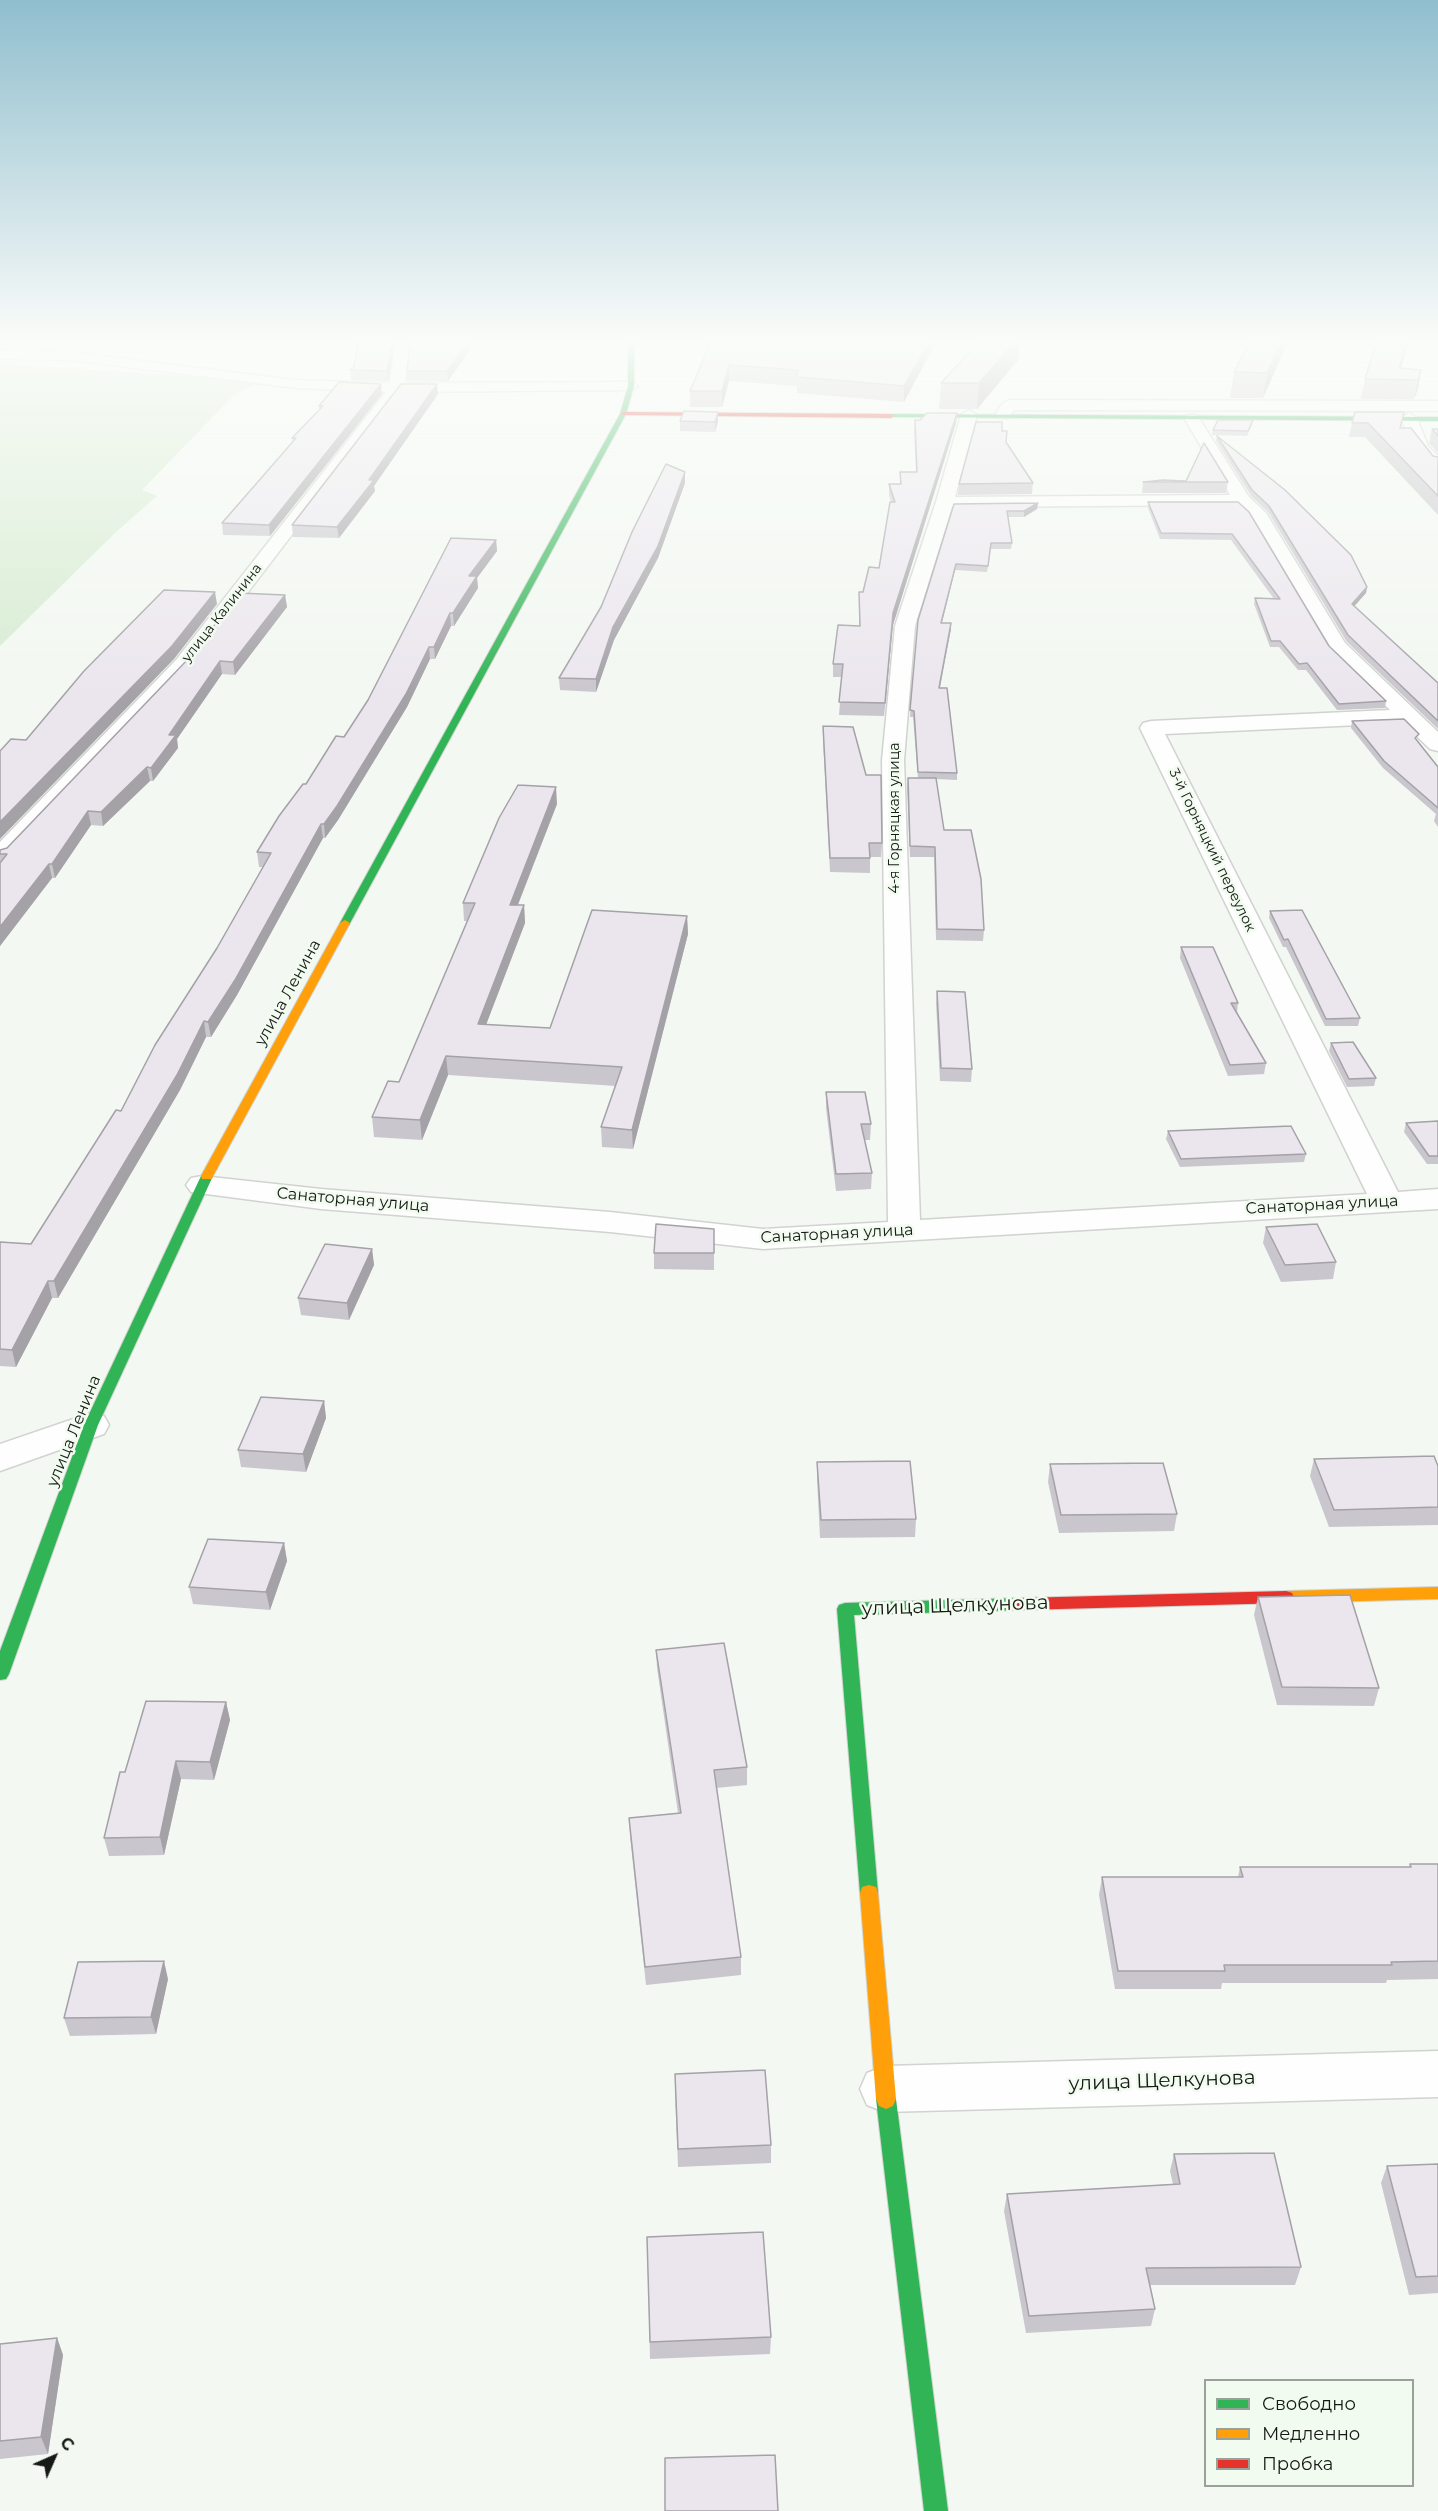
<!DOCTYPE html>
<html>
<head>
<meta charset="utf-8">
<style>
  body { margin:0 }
  #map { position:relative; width:1438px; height:2511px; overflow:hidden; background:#f3f8f2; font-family:Montserrat,sans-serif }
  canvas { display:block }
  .legend { position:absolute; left:1204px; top:2379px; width:210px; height:108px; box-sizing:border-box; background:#f2fbef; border:2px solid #9aa198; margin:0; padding:8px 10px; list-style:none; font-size:18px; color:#161915 }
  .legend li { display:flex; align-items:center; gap:12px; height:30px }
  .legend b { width:30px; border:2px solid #9aa198 }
  .north { position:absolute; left:24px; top:2427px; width:60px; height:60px; -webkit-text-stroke:4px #f2fbef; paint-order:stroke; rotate:45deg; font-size:16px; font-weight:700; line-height:24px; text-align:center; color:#161915 }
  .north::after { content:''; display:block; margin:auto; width:21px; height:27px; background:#161915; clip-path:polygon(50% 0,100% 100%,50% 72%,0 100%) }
</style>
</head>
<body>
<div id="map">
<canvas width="1438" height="2511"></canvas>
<ul class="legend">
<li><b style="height:8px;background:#30b455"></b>Свободно</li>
<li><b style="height:8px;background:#ff9f0a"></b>Медленно</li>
<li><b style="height:8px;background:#e5322d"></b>Пробка</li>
</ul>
<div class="north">С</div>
</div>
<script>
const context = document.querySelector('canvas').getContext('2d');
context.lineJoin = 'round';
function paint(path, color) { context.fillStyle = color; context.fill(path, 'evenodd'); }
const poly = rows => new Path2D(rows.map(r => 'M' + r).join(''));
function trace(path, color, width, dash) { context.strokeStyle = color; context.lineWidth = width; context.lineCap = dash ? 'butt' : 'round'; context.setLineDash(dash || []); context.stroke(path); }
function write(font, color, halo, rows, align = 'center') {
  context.font = font + ' Montserrat,sans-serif'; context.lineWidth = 5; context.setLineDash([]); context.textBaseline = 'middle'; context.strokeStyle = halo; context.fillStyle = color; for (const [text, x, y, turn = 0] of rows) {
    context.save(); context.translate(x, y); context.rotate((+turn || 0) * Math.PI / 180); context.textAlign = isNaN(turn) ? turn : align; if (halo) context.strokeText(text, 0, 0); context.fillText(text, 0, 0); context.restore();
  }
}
const green = poly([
  [0,363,264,381,235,394,142,490,157,496,116,532,0,646]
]);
const street = poly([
  [395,344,409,344,405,383,631,382,638,386,631,390,401,392,190,668,9,861,0,863,0,842,176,660,386,392,296,388,70,360,0,359,0,351,70,352,296,380,390,383,395,344],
  [1009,400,1438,401,1438,411,1014,410,1008,418,998,418,995,415,1001,405,1009,400],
  [969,410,977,415,955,497,1230,495,1184,418,1187,415,1197,415,1249,497,1266,513,1345,643,1438,732,1438,751,1430,749,1403,723,1165,734,1398,1192,1438,1189,1438,1209,763,1249,610,1232,321,1209,191,1192,186,1185,191,1178,202,1176,321,1189,610,1212,763,1229,888,1222,882,760,895,626,936,502,961,415,969,410],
  [1238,505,1250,516,1330,651,1390,710,1151,721,1143,723,1140,728,1367,1194,920,1220,904,760,915,626,952,507,1238,505],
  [1409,413,1417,418,1428,446,1438,456,1438,470,1432,469,1413,448,1401,418,1409,413],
  [91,1413,104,1416,109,1425,104,1434,0,1471,0,1444,91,1413],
  [1438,2051,1438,2097,885,2112,867,2105,860,2089,867,2073,885,2066,1438,2051]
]);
const fast = poly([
  [628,344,634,344,634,386,626,414,350,923,349,925,341,925,340,923,620,414,628,386,628,344],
  [891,414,1438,417,1438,421,889,417,891,414],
  [207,1172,213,1176,98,1425,9,1674,6,1679,0,1680,0,1651,84,1425,201,1176,207,1172],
  [1021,1598,1027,1600,1029,1604,1027,1608,1021,1610,854,1615,878,1893,876,1899,869,1901,862,1899,860,1893,837,1609,839,1605,845,1603,1021,1598],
  [886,2089,893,2092,896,2099,948,2511,924,2511,876,2099,879,2092,886,2089]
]);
const slow = poly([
  [345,920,350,923,213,1176,212,1179,202,1179,201,1176,340,923,345,920],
  [1438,1587,1438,1599,1286,1603,1280,1601,1278,1597,1280,1593,1286,1591,1438,1587],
  [869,1885,876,1887,878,1893,896,2099,893,2106,886,2109,879,2106,876,2099,860,1893,862,1887,869,1885]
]);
const jam = poly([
  [623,412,891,414,894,416,891,418,621,415,623,412],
  [1286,1591,1292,1593,1294,1597,1292,1601,1286,1603,1021,1610,1015,1608,1013,1604,1015,1600,1021,1598,1286,1591]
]);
const wall = poly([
  [395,344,388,381,351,380,350,370],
  [710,344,935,344,904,402,797,393,797,386,729,381,722,407,690,407,690,391],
  [977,344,1020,344,1018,360,977,409,939,409,941,383],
  [1249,344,1287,344,1263,398,1230,398,1234,372],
  [470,350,448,381,407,381,407,371],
  [1401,368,1421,370,1418,389,1414,399,1361,399,1365,379],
  [382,394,270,536,223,535,222,523,293,442,292,438,319,410,319,406],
  [438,394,374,486,375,491,339,538,293,537,292,525],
  [1404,412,1401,428,1433,456,1438,457,1438,515,1365,437,1349,437,1352,423],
  [957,413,956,423,893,625,884,716,839,715,842,677,833,677,833,664,859,626,859,592,863,592,879,568,891,502,889,495,889,484,900,484,900,472,916,472,914,430,915,420,920,420],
  [1253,420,1252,425,1247,436,1212,435,1213,430],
  [680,421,718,422,715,432,680,431],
  [1432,429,1438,429,1438,453,1429,443],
  [1002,431,1006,442,1033,483,1032,494,958,495,959,484],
  [1217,436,1367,587,1366,593,1354,606,1438,683,1438,729,1347,642,1268,512,1251,496,1216,441],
  [685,472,685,483,658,558,614,640,596,692,560,690,559,678],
  [1143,482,1228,482,1226,493,1142,493],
  [1148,502,1238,502,1329,646,1386,701,1385,708,1337,710,1306,670,1298,670,1279,647,1270,647,1254,604,1255,598,1274,599,1231,540,1160,539,1148,508],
  [1038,503,1037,509,1024,517,1008,517,1012,543,1011,549,991,549,987,572,955,570,942,623,951,629,940,688,957,773,957,780,936,779,944,830,984,930,983,941,936,940,934,857,910,857,907,788,908,778,918,778,913,717,910,717,918,620,954,504],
  [496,540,497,551,477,578,478,588,454,626,451,626,435,659,430,659,407,707,338,820,325,838,323,838,237,995,211,1037,206,1037,180,1090,58,1298,52,1298,16,1367,0,1366,0,1242,31,1244,121,1111,217,948,263,867,259,867,257,852,306,784,344,737],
  [285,595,287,607,235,675,222,674,177,739,178,748,153,781,150,781,103,826,91,825,55,878,52,878,0,946,0,850,7,848],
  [1352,721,1417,741,1438,767,1438,827,1434,821,1436,814,1383,768,1351,728],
  [823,726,882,843,881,857,870,857,870,873,830,872,823,740],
  [557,804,518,905,524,905,525,923,486,1025,550,1028,687,916,688,934,633,1149,602,1147,601,1127,616,1086,448,1075,422,1140,374,1137,372,1117,399,1082,468,921,464,921,463,903],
  [1270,911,1360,1018,1358,1026,1325,1026,1286,947,1283,947,1269,918],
  [1181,947,1238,1003,1237,1013,1266,1063,1264,1074,1228,1076,1180,958],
  [937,991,972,1069,971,1082,940,1081,936,1003],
  [1331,1043,1376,1078,1374,1086,1347,1087,1329,1051],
  [826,1092,871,1124,870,1140,864,1140,872,1173,871,1189,836,1191,826,1108],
  [1438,1121,1438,1164,1427,1164,1404,1132,1406,1123],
  [1168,1131,1306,1154,1304,1162,1180,1167,1166,1139],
  [1266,1227,1336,1262,1333,1279,1281,1282,1263,1243],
  [714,1229,714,1270,654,1269,654,1253],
  [372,1249,374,1265,349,1320,301,1315,298,1298],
  [324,1401,326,1418,306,1472,241,1467,238,1450],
  [1314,1459,1438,1466,1438,1525,1329,1527,1310,1476],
  [817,1462,916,1519,915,1537,820,1538,817,1479],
  [1050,1464,1177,1514,1174,1531,1059,1533,1048,1482],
  [284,1543,287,1561,270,1610,193,1604,189,1587],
  [1258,1597,1379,1688,1374,1706,1277,1705,1254,1615],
  [656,1650,747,1767,747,1785,716,1788,741,1957,741,1975,646,1985,630,1836,629,1818,678,1813,657,1668],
  [226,1702,230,1720,214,1780,181,1779,164,1855,109,1856,104,1838,125,1772],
  [1410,1864,1438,1864,1438,1979,1387,1980,1386,1983,1222,1983,1221,1989,1115,1989,1099,1895,1102,1877,1238,1877,1240,1867,1409,1867],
  [168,1979,156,2034,70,2036,64,2018],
  [675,2091,771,2145,771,2163,678,2167],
  [1174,2154,1301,2267,1295,2285,1150,2285,1155,2309,1151,2326,1026,2333,1004,2211,1007,2194,1173,2184,1170,2171],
  [1438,2164,1438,2293,1409,2295,1381,2183,1387,2166],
  [647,2237,771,2337,770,2354,650,2359],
  [57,2338,63,2355,48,2454,0,2459,0,2344]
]);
const shadedWall = poly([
  [392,344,395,344,388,381,387,371],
  [467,344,469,344,470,350,448,381,447,371],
  [928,344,935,344,904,402,904,386],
  [1013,344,1020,344,1018,360,977,409,979,383],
  [1280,344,1287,344,1263,398,1267,373],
  [1406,344,1408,344,1398,380,1399,368],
  [729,365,729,381,722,407,722,391],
  [1421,370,1418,389,1414,399,1418,380],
  [381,384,382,394,270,536,269,525],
  [437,384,438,394,374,486,375,491,339,538,337,527],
  [718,412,718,422,715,432,715,422],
  [957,413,956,423,893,625,884,716,893,613],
  [685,472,685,483,658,558,614,640,596,692,596,679,613,627],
  [1038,503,1037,509,1024,517,1024,511],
  [496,540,497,551,477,578,478,588,454,626,453,613,469,576],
  [956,564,955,570,940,629,941,623],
  [1367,587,1366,593,1351,610,1352,604],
  [215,592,217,604,174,659,0,839,0,822],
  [285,595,287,607,235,675,233,662],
  [450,613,451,626,435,659,434,647],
  [951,623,951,629,938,694,939,688],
  [429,647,430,659,407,707,338,820,325,838,324,824],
  [220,661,222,674,177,739,178,748,153,781,151,768,169,735],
  [147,767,150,781,103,826,101,812],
  [556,787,557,804,511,922,510,905],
  [88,811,91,825,55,878,52,864],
  [321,824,323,838,237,995,211,1037,208,1022],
  [49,864,52,878,0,946,0,927],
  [524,905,525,923,479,1043,478,1024],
  [687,916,688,934,633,1149,632,1130],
  [204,1021,206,1037,180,1090,58,1298,54,1281],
  [446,1056,448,1075,422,1140,420,1120],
  [372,1249,374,1265,349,1320,347,1303],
  [48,1281,52,1298,16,1367,12,1350],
  [324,1401,326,1418,306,1472,303,1454],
  [284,1543,287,1561,270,1610,266,1592],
  [226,1702,230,1720,214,1780,210,1762],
  [176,1761,181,1779,164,1855,160,1837],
  [164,1961,168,1979,156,2034,151,2017],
  [57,2338,63,2355,48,2454,41,2437]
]);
const building = poly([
  [358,344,392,344,387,371,350,370,354,367,358,344],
  [410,344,467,344,447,371,407,371,410,344],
  [710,344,928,344,904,386,797,377,798,370,729,365,722,391,690,391,710,344],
  [977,344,1013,344,979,383,941,383,977,344],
  [1249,344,1280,344,1267,373,1234,372,1249,344],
  [1376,344,1406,344,1399,368,1421,370,1418,380,1365,379,1376,344],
  [339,382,381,384,269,525,222,523,296,438,292,438,323,406,319,406,339,382],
  [401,384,437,384,369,480,374,480,337,527,292,525,401,384],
  [684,411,718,412,715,422,680,421,684,411],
  [1355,412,1404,412,1400,428,1411,428,1433,456,1438,457,1438,496,1368,423,1352,423,1355,412],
  [927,413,957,413,893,613,885,703,839,702,843,664,833,664,838,625,860,626,859,592,863,592,869,567,879,568,890,502,895,502,889,484,901,484,900,472,917,472,915,420,920,420,927,413],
  [1218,420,1253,420,1248,431,1213,430,1218,420],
  [976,422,1002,422,1002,431,1007,431,1006,442,1033,483,959,484,976,422],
  [1432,429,1438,429,1438,436,1432,429],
  [1217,436,1285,490,1351,555,1367,587,1352,604,1438,683,1438,721,1348,635,1269,506,1252,490,1217,436],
  [1204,443,1228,482,1143,482,1163,480,1186,481,1204,443],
  [666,464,685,472,658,546,613,627,596,679,559,678,601,607,632,532,666,464],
  [1148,502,1238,502,1249,512,1329,646,1386,701,1339,704,1307,663,1299,664,1280,641,1271,641,1255,598,1280,599,1232,534,1161,533,1148,502],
  [1038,503,1024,511,1007,511,1012,543,991,543,988,566,956,564,941,623,951,623,939,688,947,688,957,773,918,772,914,711,910,710,918,620,954,504,1038,503],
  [451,538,496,540,469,576,477,576,453,613,450,613,434,647,429,647,406,694,337,806,324,824,321,824,235,980,208,1022,204,1021,177,1075,54,1281,48,1281,12,1350,0,1349,0,1242,31,1244,116,1110,121,1111,155,1045,217,948,271,853,257,852,279,816,303,784,306,784,336,736,344,737,368,700,451,538],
  [164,590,215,592,172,646,0,822,0,751,11,739,26,740,84,671,164,590],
  [239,593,285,595,233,662,220,661,169,735,176,735,151,768,147,767,101,812,88,811,52,864,49,864,0,927,0,863,7,854,0,854,0,850,7,848,190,657,239,593],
  [1404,719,1419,734,1415,738,1438,767,1438,808,1384,761,1352,721,1404,719],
  [823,726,853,727,866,775,881,775,882,843,869,843,870,858,830,858,823,726],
  [908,778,936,778,944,830,971,830,981,879,984,930,937,929,935,847,910,846,908,778],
  [518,785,556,787,510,905,524,905,478,1024,550,1028,592,910,687,916,632,1130,601,1127,622,1067,446,1056,420,1120,372,1117,388,1081,399,1082,475,903,463,903,499,818,518,785],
  [1302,910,1360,1018,1326,1019,1288,939,1284,940,1270,911,1302,910],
  [1181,947,1213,947,1238,1003,1231,1003,1266,1063,1230,1065,1181,947],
  [937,991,965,992,972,1069,941,1068,937,991],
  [1353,1042,1376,1078,1349,1079,1331,1043,1353,1042],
  [826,1092,865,1092,871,1124,861,1124,872,1173,836,1174,826,1092],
  [1438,1121,1438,1156,1429,1156,1406,1123,1438,1121],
  [1291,1126,1306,1154,1181,1159,1168,1131,1291,1126],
  [656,1224,714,1229,714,1253,654,1253,656,1224],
  [1317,1224,1336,1262,1285,1265,1266,1227,1317,1224],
  [325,1244,372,1249,347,1303,298,1298,325,1244],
  [261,1397,324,1401,303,1454,238,1450,261,1397],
  [1434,1456,1438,1466,1438,1507,1334,1510,1314,1459,1434,1456],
  [910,1461,916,1519,821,1520,817,1462,910,1461],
  [1163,1463,1177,1514,1061,1515,1050,1464,1163,1463],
  [208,1539,284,1543,266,1592,189,1587,208,1539],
  [1350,1595,1379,1688,1282,1687,1258,1597,1350,1595],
  [724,1643,747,1767,714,1770,741,1957,645,1967,629,1818,681,1813,656,1650,724,1643],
  [146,1701,226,1702,210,1762,176,1761,160,1837,104,1838,120,1772,125,1772,146,1701],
  [1410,1864,1438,1864,1438,1961,1391,1962,1392,1965,1224,1965,1225,1971,1118,1971,1102,1877,1243,1877,1240,1867,1411,1867,1410,1864],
  [164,1961,151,2017,64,2018,78,1962,164,1961],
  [765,2070,771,2145,678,2149,675,2074,765,2070],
  [1274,2153,1301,2267,1146,2268,1155,2309,1029,2316,1007,2194,1180,2184,1174,2154,1274,2153],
  [1438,2164,1438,2276,1416,2277,1387,2166,1438,2164],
  [763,2232,771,2337,650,2342,647,2237,763,2232],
  [57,2338,41,2437,0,2441,0,2344,57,2338],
  [775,2455,778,2511,665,2511,665,2458,775,2455]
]);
const farStreetnames = [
  ["улица Калинина",222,613,-52],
  ["4-я Горняцкая улица",895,818,-90],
  ["3-й Горняцкий переулок",1212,850,64]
];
const streetNames = [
  ["улица Ленина",288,993,-61],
  ["Санаторная улица",353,1200,5],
  ["Санаторная улица",1322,1205,-3],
  ["Санаторная улица",837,1234,-3],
  ["улица Ленина",74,1431,-68]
];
const nearStreetnames = [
  ["улица Щелкунова",955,1606,-2],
  ["улица Щелкунова",1162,2081,-2]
];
paint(green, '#d6ebd1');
trace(street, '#d0d3cf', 3);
trace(fast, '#d0d3cf', 2);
trace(slow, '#d0d3cf', 2);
trace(jam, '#d0d3cf', 2);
paint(street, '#fdfefd');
paint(fast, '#30b455');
paint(slow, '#ff9f0a');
paint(jam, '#e5322d');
paint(wall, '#cac6cd');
paint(shadedWall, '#a4a1a7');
paint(building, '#ebe6ee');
trace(building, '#a4a1a7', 1.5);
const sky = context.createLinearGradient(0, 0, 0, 696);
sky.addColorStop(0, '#90bece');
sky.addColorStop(0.49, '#fafcf9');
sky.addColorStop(1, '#fafcf900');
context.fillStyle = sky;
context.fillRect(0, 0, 1438, 696);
write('14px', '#161915', '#f2fbef', farStreetnames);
write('16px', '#161915', '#f2fbef', streetNames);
write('20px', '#161915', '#f2fbef', nearStreetnames);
</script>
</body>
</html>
